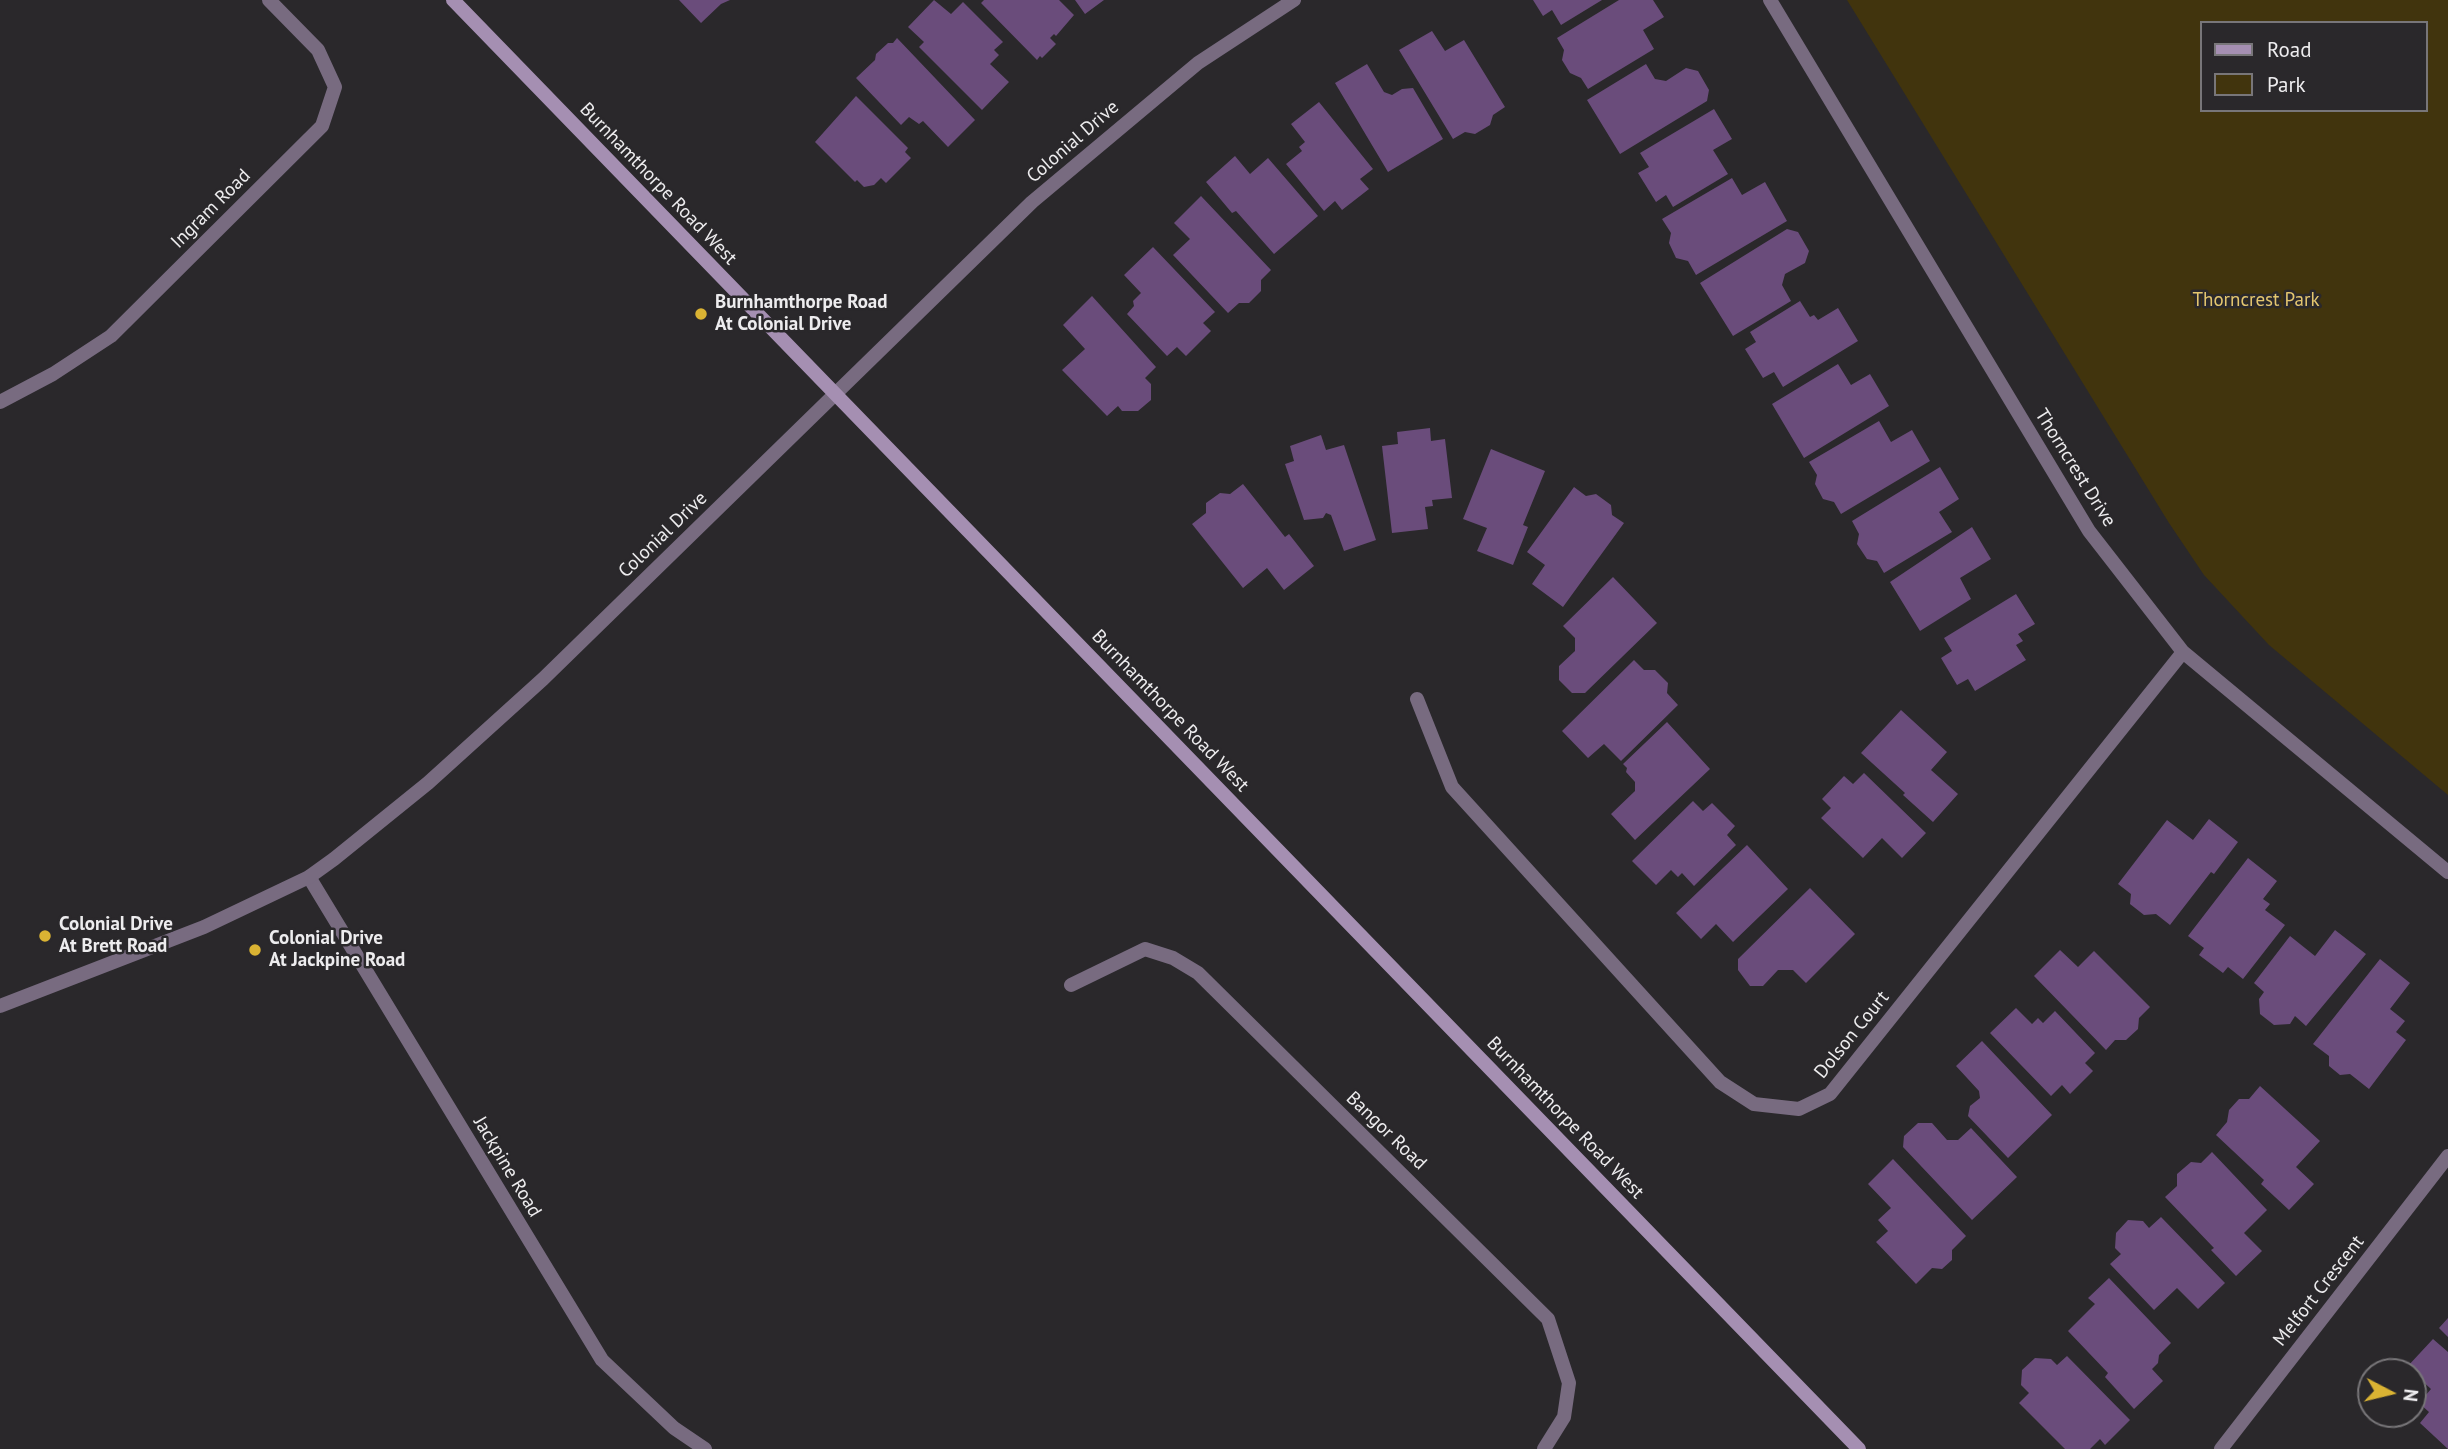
<!DOCTYPE html>
<html>
<head>
<meta charset="utf-8">
<style>
  body { margin:0 }
  #map { position:relative; width:2448px; height:1449px; overflow:hidden; background:#2a282b; font-family:"PT Sans",sans-serif }
  canvas { display:block }
  .legend { position:absolute; left:2200px; top:21px; width:228px; height:91px; box-sizing:border-box; background:#2a282b; border:2px solid #787679; margin:0; padding:9px 12px; list-style:none; font-size:21px; color:#edecee }
  .legend li { display:flex; align-items:center; gap:14px; height:35px }
  .legend b { width:35px; border:2px solid #787679 }
  .north { position:absolute; left:2357px; top:1358px; width:70px; height:70px; box-sizing:border-box; background:#2a282b; border:2px solid #787679; border-radius:50%; rotate:97deg; font-size:19px; font-weight:700; line-height:28px; text-align:center; color:#edecee }
  .north::after { content:''; display:block; margin:auto; width:24px; height:32px; background:#dab333; clip-path:polygon(50% 0,100% 100%,50% 72%,0 100%) }
</style>
</head>
<body>
<div id="map">
<canvas width="2448" height="1449"></canvas>
<ul class="legend">
<li><b style="height:9px;background:#a58fb2"></b>Road</li>
<li><b style="height:19px;background:#41340d"></b>Park</li>
</ul>
<div class="north">N</div>
</div>
<script>
const context = document.querySelector('canvas').getContext('2d');
context.lineJoin = 'round';
function paint(path, color) { context.fillStyle = color; context.fill(path, 'evenodd'); }
const poly = rows => new Path2D(rows.map(r => 'M' + r).join(''));
function trace(path, color, width, dash) { context.strokeStyle = color; context.lineWidth = width; context.lineCap = dash ? 'butt' : 'round'; context.setLineDash(dash || []); context.stroke(path); }
function write(font, color, halo, rows, align = 'center') {
  context.font = font + ' "PT Sans",sans-serif'; context.lineWidth = 5; context.setLineDash([]); context.textBaseline = 'middle'; context.strokeStyle = halo; context.fillStyle = color; for (const [text, x, y, turn = 0] of rows) {
    context.save(); context.translate(x, y); context.rotate((+turn || 0) * Math.PI / 180); context.textAlign = isNaN(turn) ? turn : align; if (halo) context.strokeText(text, 0, 0); context.fillText(text, 0, 0); context.restore();
  }
}
const green = poly([
  [1847,0,2448,0,2448,795,2269,645,2204,575,2169,523],
  [2201,23,2425,23,2425,110,2201,110]
]);
const building = poly([
  [679,0,730,0,721,4,701,23],
  [934,0,951,14,963,2,1003,42,994,50,999,55,990,64,1009,82,982,110,919,47,924,42,908,27],
  [984,0,1059,0,1074,15,1056,36,1054,34,1050,38,1056,44,1042,58,1040,56,1037,60,981,3],
  [1075,0,1104,0,1085,14],
  [1533,0,1602,0,1561,25,1552,10,1543,16],
  [1619,0,1653,0,1664,17,1643,30,1654,49,1588,89,1581,78,1570,73,1562,60,1564,50,1557,38],
  [1432,31,1445,51,1464,40,1505,107,1493,115,1490,125,1475,134,1465,132,1453,139,1399,50],
  [897,38,975,120,948,147,923,121,919,124,909,117,901,125,856,78,875,60,876,54,888,43,893,43],
  [1367,64,1384,92,1392,95,1402,89,1413,88,1443,139,1388,172,1335,83],
  [1646,64,1655,79,1666,81,1686,68,1698,71,1709,90,1707,101,1620,154,1587,100],
  [856,96,908,148,905,152,911,158,886,183,881,178,874,185,864,187,857,180,855,182,815,142],
  [1319,102,1373,169,1360,179,1369,189,1342,210,1335,201,1324,211,1286,164,1302,151,1299,147,1305,142,1291,124],
  [1714,109,1732,139,1713,150,1728,174,1673,207,1666,195,1656,202,1638,173,1649,167,1640,153],
  [1235,156,1250,174,1268,158,1318,216,1274,254,1236,211,1232,213,1206,182],
  [1732,178,1742,195,1765,182,1787,221,1696,275,1688,261,1676,258,1669,243,1671,233,1662,219],
  [1201,196,1271,270,1261,280,1261,291,1249,303,1239,303,1228,313,1173,255,1190,239,1174,223],
  [1787,229,1798,232,1809,251,1805,263,1785,274,1782,285,1791,301,1733,336,1700,283],
  [1153,247,1215,312,1203,323,1211,331,1186,356,1177,347,1167,356,1127,314,1134,306,1133,301,1141,293,1124,275],
  [1092,296,1156,367,1145,378,1151,384,1151,400,1138,411,1122,411,1118,406,1107,416,1062,370,1085,349,1063,325],
  [1800,301,1810,317,1814,315,1818,320,1838,308,1858,341,1783,387,1774,372,1763,378,1745,349,1756,342,1750,332],
  [1838,364,1851,385,1870,374,1889,406,1804,458,1772,404],
  [1879,421,1891,442,1912,430,1930,461,1841,514,1834,502,1823,499,1815,484,1817,475,1809,462],
  [1430,428,1431,441,1445,439,1452,498,1432,500,1433,506,1425,507,1428,529,1392,533,1382,446,1398,444,1397,432],
  [1321,435,1326,450,1344,445,1376,540,1344,551,1331,515,1326,513,1323,518,1304,520,1285,464,1294,461,1290,446],
  [1491,449,1545,471,1523,525,1528,527,1513,565,1477,551,1487,528,1463,519],
  [1940,467,1959,499,1939,512,1952,532,1884,573,1877,561,1867,559,1857,544,1859,534,1852,521],
  [1243,484,1285,537,1289,534,1314,566,1284,590,1267,568,1243,588,1192,524,1206,513,1206,503,1220,493,1230,494],
  [1574,487,1586,496,1596,494,1611,505,1612,515,1624,523,1563,607,1532,584,1545,565,1527,552],
  [1972,527,1991,559,1960,578,1971,599,1920,631,1890,582],
  [1613,577,1657,623,1585,693,1572,693,1559,680,1559,666,1575,651,1575,638,1563,626],
  [2016,594,2035,624,2018,634,2023,641,2016,645,2026,660,1975,691,1968,679,1957,685,1941,658,1952,651,1944,638],
  [1634,660,1644,670,1655,670,1668,683,1667,693,1678,705,1621,761,1604,744,1588,758,1562,731],
  [1901,710,1947,752,1931,770,1958,794,1933,822,1903,795,1905,793,1861,753],
  [1667,722,1710,769,1635,840,1611,814,1635,791,1635,782,1626,772,1627,768,1623,764],
  [1864,773,1926,833,1902,858,1882,838,1863,858,1821,818,1831,808,1822,799,1844,776,1853,784],
  [1693,801,1703,811,1712,803,1735,826,1727,835,1736,845,1694,886,1682,873,1678,877,1671,870,1656,885,1632,861],
  [2209,819,2238,842,2214,874,2211,872,2170,925,2156,914,2144,915,2130,904,2131,894,2118,884,2167,820,2193,840],
  [1747,845,1788,889,1733,942,1716,924,1701,939,1676,913],
  [2248,858,2277,881,2263,899,2270,904,2265,910,2285,925,2243,979,2228,967,2223,973,2199,955,2204,948,2188,936],
  [1810,888,1855,934,1806,983,1793,970,1778,970,1763,986,1750,986,1738,970,1738,959],
  [2335,930,2366,954,2306,1026,2295,1016,2290,1024,2274,1025,2260,1014,2259,999,2264,992,2254,983,2290,936,2315,956],
  [2060,950,2078,967,2094,951,2150,1007,2139,1018,2138,1029,2126,1040,2115,1040,2106,1050,2034,976],
  [2380,959,2410,983,2390,1009,2405,1021,2396,1032,2406,1040,2369,1089,2350,1074,2340,1075,2329,1066,2329,1056,2313,1044],
  [2016,1008,2032,1024,2038,1018,2043,1023,2055,1011,2095,1053,2085,1063,2093,1071,2070,1094,2062,1085,2051,1096,1990,1033],
  [1982,1041,2052,1115,2008,1158,1968,1116,1970,1106,1980,1098,1979,1091,1956,1066],
  [2260,1086,2320,1141,2296,1167,2314,1184,2289,1210,2261,1184,2264,1180,2216,1135,2227,1122,2229,1110,2239,1099,2249,1099],
  [1918,1123,1932,1123,1947,1140,1958,1140,1971,1128,2017,1177,1972,1220,1903,1147,1904,1136],
  [2212,1152,2267,1210,2244,1233,2262,1251,2236,1276,2211,1250,2214,1248,2165,1197,2177,1186,2177,1174,2191,1162,2201,1163],
  [1893,1159,1966,1236,1952,1250,1952,1260,1942,1269,1932,1268,1916,1284,1876,1242,1888,1231,1878,1220,1891,1208,1868,1184],
  [2161,1217,2225,1283,2198,1309,2177,1288,2154,1310,2110,1264,2121,1254,2115,1248,2116,1233,2128,1220,2143,1221,2149,1228],
  [2109,1278,2171,1343,2159,1355,2158,1363,2152,1369,2163,1381,2134,1409,2105,1377,2108,1373,2068,1331,2095,1304,2088,1298],
  [2448,1318,2448,1337,2439,1328],
  [2433,1339,2448,1352,2448,1449,2420,1423,2429,1412,2419,1403,2431,1389,2407,1367],
  [2067,1356,2130,1420,2105,1445,2100,1439,2090,1449,2065,1449,2019,1403,2029,1393,2021,1385,2022,1370,2035,1358,2051,1359,2057,1365]
]);
const minor = poly([
  [1770,0,2089,531,2183,652,2448,872],
  [0,402,53,374,111,336,322,126,335,87,318,50,269,0],
  [1417,699,1452,787,1720,1082,1754,1104,1799,1109,1830,1094,2183,652],
  [309,877,602,1360,674,1428,705,1449],
  [1071,985,1145,949,1173,958,1198,973,1548,1319,1569,1383,1564,1417,1544,1449],
  [2221,1449,2448,1156]
]);
const tertiary = poly([
  [0,1006,204,927,309,877,334,859,428,783,543,679,1032,202,1198,63,1294,0]
]);
const secondary = poly([
  [453,0,1859,1449]
]);
const markers = [
  [701,314,7,"#dab333"],
  [45,936,7,"#dab333"],
  [255,950,7,"#dab333"]
];
const streetNames = [
  ["Colonial Drive",1073,142,-41],
  ["Burnhamthorpe Road West",658,184,46],
  ["Ingram Road",211,209,-45],
  ["Thorncrest Drive",2075,468,58],
  ["Colonial Drive",663,535,-44],
  ["Burnhamthorpe Road West",1170,711,46],
  ["Dolson Court",1852,1035,-51],
  ["Burnhamthorpe Road West",1565,1118,46],
  ["Bangor Road",1386,1131,44],
  ["Jackpine Road",507,1167,59],
  ["Melfort Crescent",2319,1291,-52]
];
const parkNames = [
  ["Thorncrest Park",2256,301]
];
const poiNames = [
  ["Burnhamthorpe Road",715,303],
  ["At Colonial Drive",715,325],
  ["Colonial Drive",59,925],
  ["At Brett Road",59,947],
  ["Colonial Drive",269,939],
  ["At Jackpine Road",269,961]
];
paint(green, '#41340d');
paint(building, '#6a4c7b');
trace(minor, '#786b80', 14);
trace(tertiary, '#786b80', 14);
trace(secondary, '#a58fb2', 14);
for (const [x, y, r, color] of markers) { const dot = new Path2D(); dot.arc(x, y, r, 0, 2 * Math.PI); context.fillStyle = color; context.fill(dot); trace(dot, '#2a282b', 2.5); }
write('19px', '#edecee', '#2a282b', streetNames);
write('19px', '#e4c66f', '#2a282b', parkNames);
write('bold 19px', '#edecee', '#2a282b', poiNames, 'left');
</script>
</body>
</html>
